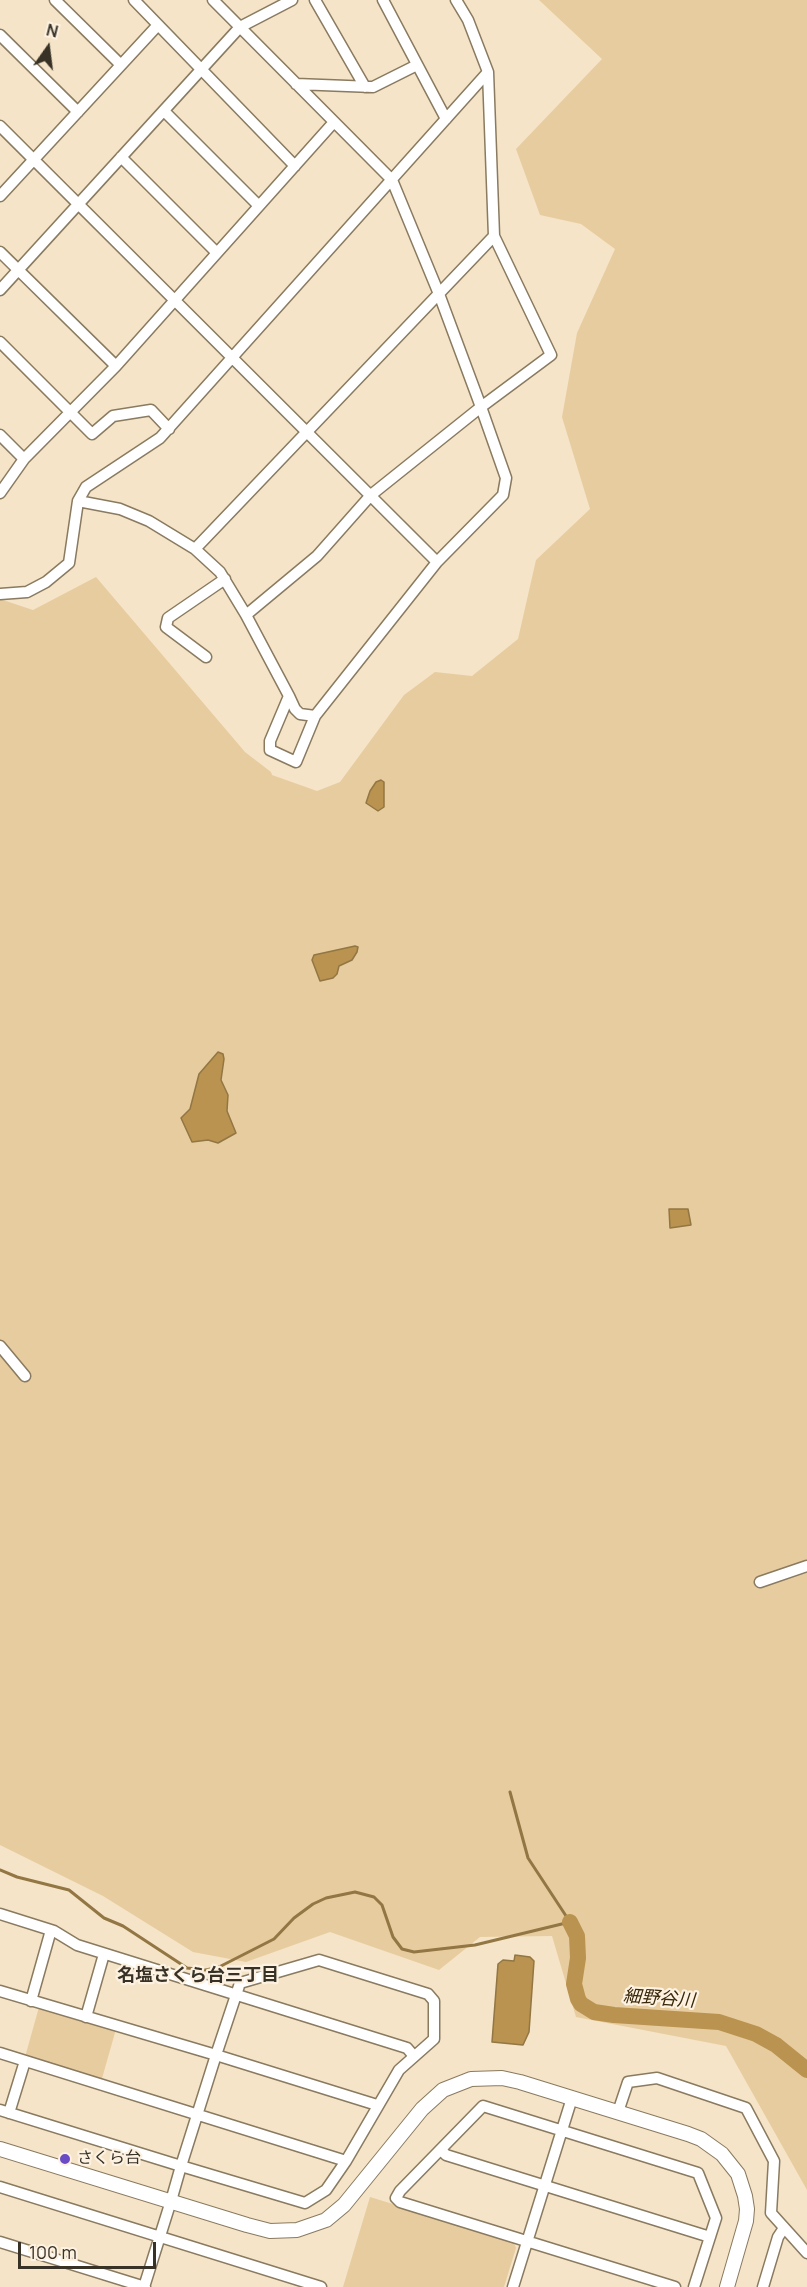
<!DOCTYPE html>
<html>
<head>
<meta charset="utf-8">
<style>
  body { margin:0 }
  #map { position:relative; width:807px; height:2287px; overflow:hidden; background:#f5e4c7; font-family:Manrope,sans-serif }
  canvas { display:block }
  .north { position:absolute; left:18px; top:18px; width:60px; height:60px; -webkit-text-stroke:4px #fdf2e1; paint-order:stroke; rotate:14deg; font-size:16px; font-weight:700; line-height:24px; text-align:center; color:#373126 }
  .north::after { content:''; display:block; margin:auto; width:21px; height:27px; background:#373126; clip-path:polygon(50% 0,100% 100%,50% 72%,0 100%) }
  .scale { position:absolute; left:18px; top:2242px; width:138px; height:27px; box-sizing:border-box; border:3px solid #373126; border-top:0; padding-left:8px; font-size:18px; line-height:21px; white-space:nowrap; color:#373126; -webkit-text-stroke:4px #fdf2e1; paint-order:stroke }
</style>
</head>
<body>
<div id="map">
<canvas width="807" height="2287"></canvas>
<div class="north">N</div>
<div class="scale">100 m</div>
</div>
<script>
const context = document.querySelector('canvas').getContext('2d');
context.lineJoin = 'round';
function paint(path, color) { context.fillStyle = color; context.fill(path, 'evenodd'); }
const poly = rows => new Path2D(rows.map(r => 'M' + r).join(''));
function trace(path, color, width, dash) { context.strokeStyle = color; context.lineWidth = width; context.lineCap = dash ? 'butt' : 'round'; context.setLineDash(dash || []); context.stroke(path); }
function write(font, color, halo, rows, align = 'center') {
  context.font = font + ' Manrope,"Noto Sans JP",sans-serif'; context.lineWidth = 4.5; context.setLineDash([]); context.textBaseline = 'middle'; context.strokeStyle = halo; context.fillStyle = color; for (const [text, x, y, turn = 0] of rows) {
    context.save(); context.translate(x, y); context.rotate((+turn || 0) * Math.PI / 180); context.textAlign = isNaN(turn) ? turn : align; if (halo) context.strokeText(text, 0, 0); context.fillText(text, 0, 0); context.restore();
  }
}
const green = poly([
  [539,0,807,0,807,2190,726,2046,576,2017,552,1936,480,1937,439,1970,330,1932,246,1962,193,1952,103,1896,0,1845,0,599,33,610,96,577,245,752,271,772,272,775,317,791,340,782,404,695,435,672,472,676,518,639,536,560,590,509,562,417,577,333,615,249,581,224,540,215,516,149,602,59],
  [39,2007,116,2029,101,2082,25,2057],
  [370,2197,513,2241,516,2248,504,2287,343,2287]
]);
const water = poly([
  [381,780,384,782,384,807,378,811,366,803,370,791,376,782,381,780],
  [355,946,358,947,357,952,352,960,339,966,337,974,333,978,320,981,312,960,314,955,355,946],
  [218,1052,223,1054,224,1059,221,1080,228,1095,227,1111,236,1133,218,1143,208,1140,192,1142,181,1118,190,1109,199,1074,218,1052],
  [669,1209,688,1209,691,1225,670,1228,669,1209],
  [515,1955,530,1957,534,1961,529,2032,523,2045,492,2042,498,1964,503,1960,514,1961,515,1955]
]);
const stream = poly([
  [0,1870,17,1877,69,1890,104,1918,123,1926,187,1968,206,1970,219,1967,274,1939,294,1918,313,1904,326,1898,355,1892,374,1897,382,1905,393,1937,402,1949,414,1952,475,1945,570,1922,528,1858,510,1792]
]);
const river = poly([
  [570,1922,577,1936,578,1958,574,1984,578,1999,581,2004,594,2012,614,2015,719,2022,756,2034,776,2045,807,2070]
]);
const street = poly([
  [55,0,121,65],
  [134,0,295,166],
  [315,0,365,87],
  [383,0,446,119],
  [0,35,78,112],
  [296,84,373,87,417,65],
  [164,111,259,206],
  [0,126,437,562],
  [121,157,217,253],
  [0,196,158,25],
  [0,252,116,366],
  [0,290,240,27,292,0],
  [0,342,92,434,113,416,151,410,169,429],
  [0,435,24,459],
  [0,493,24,459,116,366,334,122],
  [78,501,120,509,149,521,195,549,220,572,246,615,289,696,270,741,270,750,296,762,315,716,437,562,503,495,506,478,481,407,439,294,392,180,213,0],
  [195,549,494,236],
  [0,594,27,592,46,582,69,563,78,501,86,487,160,438,488,72],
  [246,615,317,556,371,495,481,407,551,355,494,236,488,72,468,20,456,0],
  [206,657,166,627,168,618,225,579],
  [289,696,295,709,300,714,315,716],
  [0,1346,25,1376],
  [760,1582,807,1566],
  [0,1914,54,1931,77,1945,407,2048,413,2055],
  [0,1991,216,2055,377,2105],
  [31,2001,51,1930],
  [86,2017,104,1954],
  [0,2053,346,2161],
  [0,2110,181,2166,305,2203,326,2190,346,2161,399,2070,434,2039,434,2001,428,1994,319,1960,240,1983,216,2055,181,2166,171,2201,144,2287],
  [618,2112,628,2082,657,2078,746,2108,774,2161,771,2213,807,2253],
  [9,2113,25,2061],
  [441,2150,446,2155,710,2237],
  [0,2187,321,2287],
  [0,2242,145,2287],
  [513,2287,572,2098],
  [675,2287,400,2202,396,2198,400,2191,483,2106,698,2173,716,2218,694,2287],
  [763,2287,778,2237,784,2228]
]);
const secondary = poly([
  [0,2149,247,2225,270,2231,297,2230,326,2220,344,2205,422,2109,443,2090,471,2079,502,2078,520,2082,688,2134,701,2139,722,2154,738,2174,745,2196,747,2209,746,2221,727,2287]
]);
const markers = [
  [65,2159,6,"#6b4cc5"]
];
const poiNames = [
  ["さくら台",77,2159]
];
const neighbourhoodNames = [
  ["名塩さくら台三丁目",198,1976]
];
const waterNames = [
  ["細野谷川",659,1999,4]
];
paint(green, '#e7cc9f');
paint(water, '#b9934f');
trace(water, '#927643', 1.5);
trace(stream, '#927643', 3);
trace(river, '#b9934f', 16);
trace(street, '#897a60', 13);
trace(secondary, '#897a60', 16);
trace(street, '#fff', 10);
trace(secondary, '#fff', 14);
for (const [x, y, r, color] of markers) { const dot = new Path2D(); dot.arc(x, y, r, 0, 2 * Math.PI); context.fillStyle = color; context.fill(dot); trace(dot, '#fdf2e1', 2); }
write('16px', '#373126', '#fdf2e1', poiNames, 'left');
write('bold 18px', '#373126', '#fdf2e1', neighbourhoodNames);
write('italic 18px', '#392809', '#fdf2e1', waterNames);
</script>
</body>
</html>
